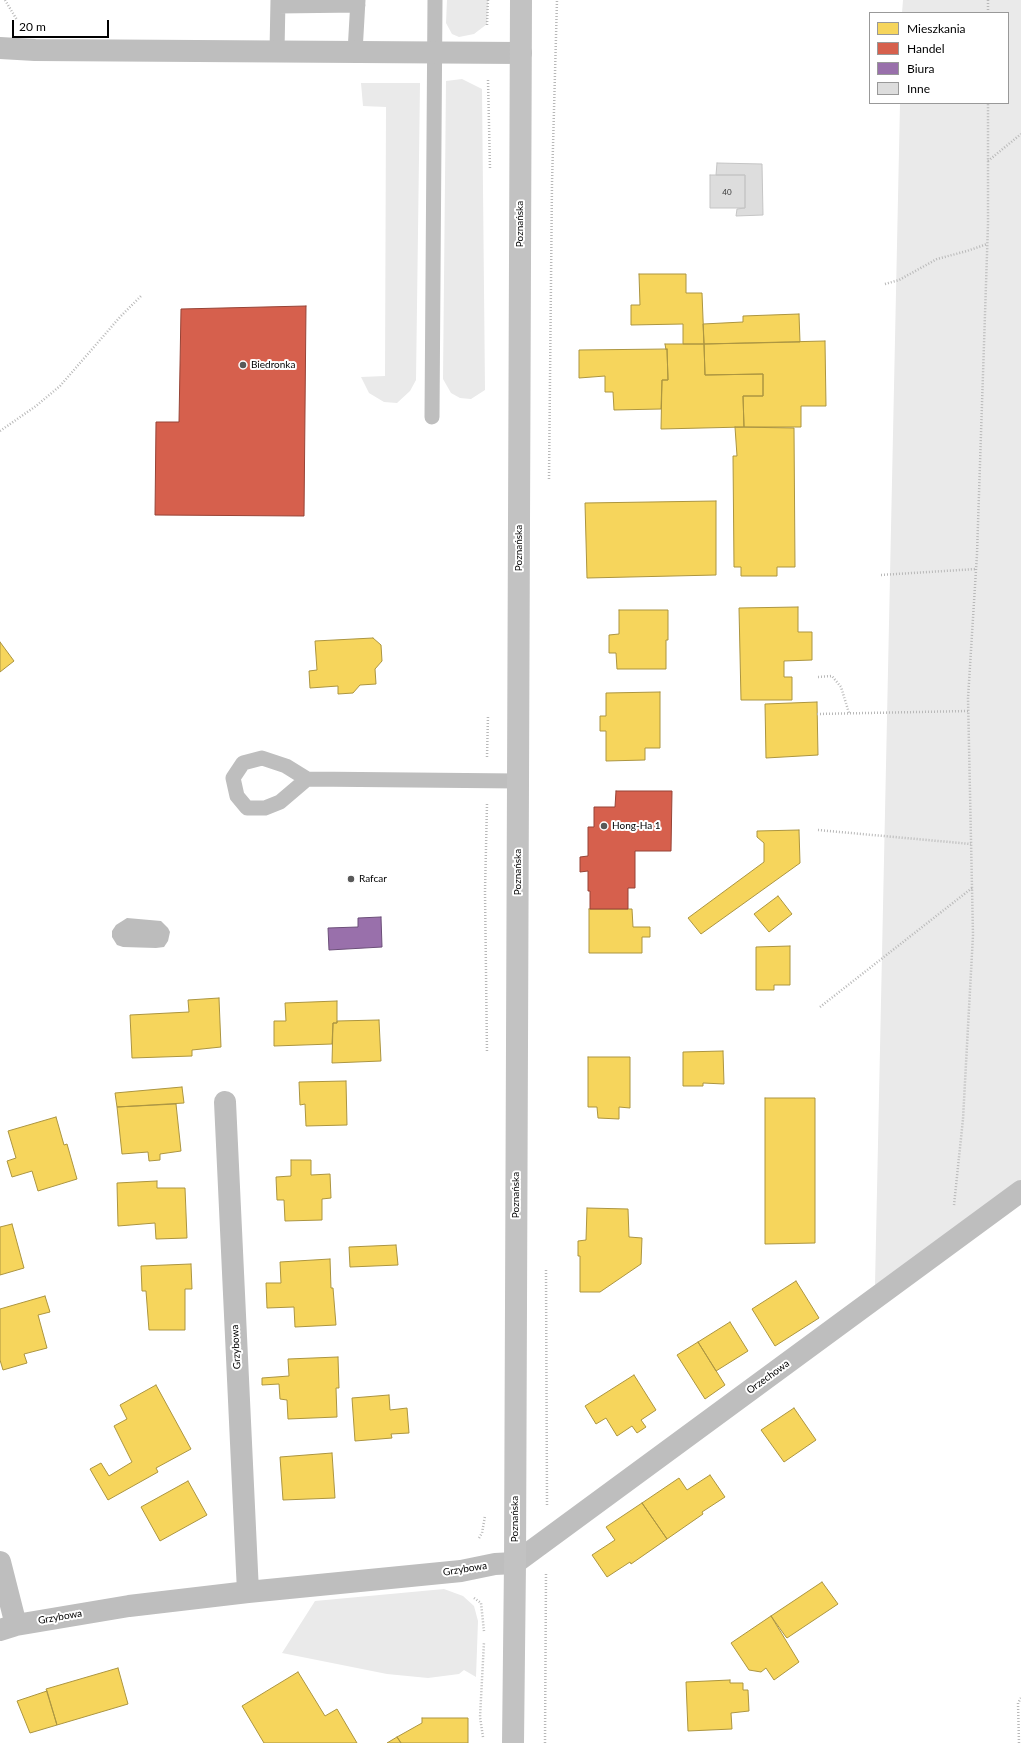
<!DOCTYPE html>
<html>
<head>
<meta charset="utf-8">
<style>
  body { margin:0 }
  #map { position:relative; width:1021px; height:1743px; overflow:hidden; background:#fff; font-family:Lato,sans-serif }
  canvas { display:block }
  .legend { position:absolute; left:869px; top:12px; width:140px; height:92px; box-sizing:border-box; background:#fff; border:1px solid #999; margin:0; padding:5px 7px; list-style:none; font-size:12px; color:#000 }
  .legend li { display:flex; align-items:center; gap:8px; height:20px }
  .legend b { width:20px; border:1px solid #999 }
  .scale { position:absolute; left:12px; top:20px; width:97px; height:18px; box-sizing:border-box; border:2px solid #000; border-top:0; padding-left:5px; font-size:12px; line-height:14px; white-space:nowrap; color:#000; -webkit-text-stroke:3px #fff; paint-order:stroke }
</style>
</head>
<body>
<div id="map">
<canvas width="1021" height="1743"></canvas>
<ul class="legend">
<li><b style="height:11px;background:#f6d55c"></b>Mieszkania</li>
<li><b style="height:11px;background:#d6604d"></b>Handel</li>
<li><b style="height:11px;background:#9970ab"></b>Biura</li>
<li><b style="height:11px;background:#ddd"></b>Inne</li>
</ul>
<div class="scale">20 m</div>
</div>
<script>
const context = document.querySelector('canvas').getContext('2d');
context.lineJoin = 'round';
function paint(path, color) { context.fillStyle = color; context.fill(path, 'evenodd'); }
const poly = rows => new Path2D(rows.map(r => 'M' + r).join(''));
function trace(path, color, width, dash) { context.strokeStyle = color; context.lineWidth = width; context.lineCap = dash ? 'butt' : 'round'; context.setLineDash(dash || []); context.stroke(path); }
function write(font, color, halo, rows, align = 'center') {
  context.font = font + ' Lato,sans-serif'; context.lineWidth = 4; context.setLineDash([]); context.textBaseline = 'middle'; context.strokeStyle = halo; context.fillStyle = color; for (const [text, x, y, turn = 0] of rows) {
    context.save(); context.translate(x, y); context.rotate((+turn || 0) * Math.PI / 180); context.textAlign = isNaN(turn) ? turn : align; if (halo) context.strokeText(text, 0, 0); context.fillText(text, 0, 0); context.restore();
  }
}
const green = poly([
  [447,0,488,0,487,24,474,34,459,37,452,34,446,23],
  [903,0,1021,0,1021,1184,875,1285,900,103,1008,103,1008,13,902,13],
  [462,79,482,89,485,390,471,399,460,398,451,393,443,379,446,81],
  [361,83,420,83,416,380,410,391,397,403,384,402,369,393,361,377,385,376,386,107,363,106],
  [444,1589,463,1596,474,1606,478,1621,476,1677,464,1670,459,1674,428,1678,387,1674,282,1653,315,1601]
]);
const water = poly([
  [127,918,161,921,168,928,170,932,168,941,164,947,156,948,123,947,117,945,112,937,112,931,116,925]
]);
const homes = poly([
  [639,274,686,274,686,293,702,293,704,344,683,344,683,324,631,325,631,305,640,305,639,274],
  [799,314,800,342,704,344,703,324,743,322,743,316,799,314],
  [825,341,826,406,801,406,801,427,744,427,743,396,763,396,763,374,705,375,704,344,825,341],
  [665,344,704,344,705,375,763,374,763,396,743,396,744,427,661,429,662,380,668,380,667,349,666,350,665,344],
  [667,349,668,380,662,380,661,409,614,410,613,392,605,392,605,376,579,378,579,350,667,349],
  [735,427,794,428,795,567,777,567,777,576,741,576,741,567,734,567,733,456,737,456,735,427],
  [716,501,716,575,587,578,585,503,716,501],
  [798,607,798,632,812,632,812,660,784,661,784,677,792,677,792,700,741,700,739,608,798,607],
  [619,610,668,610,668,640,666,640,666,669,617,669,616,653,609,653,609,635,619,634,619,610],
  [373,638,381,645,382,661,375,669,376,684,360,685,353,693,338,694,338,686,310,688,309,671,317,670,315,641,373,638],
  [0,642,14,661,0,672,0,642],
  [660,692,660,748,645,748,645,760,606,761,606,731,600,731,600,716,606,716,606,693,660,692],
  [817,702,818,755,766,758,765,704,817,702],
  [799,830,800,863,701,934,688,918,764,862,764,843,757,837,757,831,799,830],
  [778,896,792,914,769,932,754,914,778,896],
  [589,909,632,909,633,927,650,927,650,937,642,937,642,953,589,953,589,909],
  [790,946,790,985,774,985,774,990,756,990,756,947,790,946],
  [219,998,221,1047,192,1050,192,1056,132,1058,130,1015,189,1012,188,1000,219,998],
  [337,1001,337,1023,333,1023,332,1044,274,1046,274,1021,286,1021,285,1003,337,1001],
  [379,1020,381,1061,332,1063,333,1023,337,1023,337,1021,379,1020],
  [723,1051,724,1084,703,1083,703,1086,683,1086,683,1052,723,1051],
  [588,1057,630,1057,630,1108,619,1107,619,1119,598,1118,597,1107,588,1107,588,1057],
  [346,1081,347,1125,306,1126,305,1104,300,1105,299,1082,346,1081],
  [182,1087,184,1103,117,1107,115,1093,182,1087],
  [765,1098,815,1098,815,1243,765,1244,765,1098],
  [176,1104,181,1151,160,1154,160,1160,149,1161,148,1152,122,1154,117,1107,176,1104],
  [56,1117,64,1145,67,1144,77,1179,38,1191,32,1171,12,1177,7,1161,16,1158,8,1131,56,1117],
  [291,1160,311,1160,311,1175,330,1174,331,1198,322,1199,322,1220,285,1221,284,1200,277,1200,276,1177,291,1176,291,1160],
  [157,1181,157,1188,185,1188,187,1238,156,1239,155,1223,118,1226,117,1183,157,1181],
  [587,1208,628,1209,629,1237,642,1238,641,1264,600,1292,580,1292,580,1256,578,1256,578,1241,586,1240,587,1208],
  [12,1224,24,1268,0,1275,0,1227,12,1224],
  [396,1245,398,1265,350,1267,349,1247,396,1245],
  [330,1259,331,1288,333,1288,336,1325,295,1327,294,1307,267,1308,266,1283,281,1283,280,1262,330,1259],
  [191,1264,192,1289,185,1289,185,1330,149,1330,146,1291,142,1291,141,1266,191,1264],
  [796,1281,819,1318,775,1346,752,1309,796,1281],
  [45,1296,50,1312,38,1315,47,1348,24,1354,27,1363,3,1370,0,1360,0,1309,45,1296],
  [730,1322,748,1351,716,1371,698,1342,730,1322],
  [698,1342,725,1385,705,1399,677,1355,698,1342],
  [338,1357,339,1388,336,1388,337,1417,288,1419,287,1400,280,1399,279,1384,262,1385,262,1378,289,1376,288,1359,338,1357],
  [634,1375,656,1410,641,1420,646,1427,637,1433,632,1426,617,1436,606,1418,596,1424,585,1406,634,1375],
  [156,1385,191,1449,156,1468,158,1472,108,1500,90,1469,101,1463,109,1476,132,1462,114,1426,127,1419,120,1405,156,1385],
  [389,1395,390,1410,407,1408,409,1433,391,1434,392,1438,355,1441,352,1398,389,1395],
  [794,1408,816,1440,784,1462,761,1430,794,1408],
  [332,1453,335,1498,283,1500,280,1457,332,1453],
  [710,1475,725,1497,702,1512,703,1514,667,1539,642,1503,679,1478,687,1490,710,1475],
  [188,1481,207,1515,160,1541,141,1507,188,1481],
  [642,1503,667,1539,631,1564,630,1562,607,1577,592,1555,615,1540,606,1527,642,1503],
  [822,1582,838,1604,787,1638,786,1637,771,1616,822,1582],
  [771,1616,799,1662,774,1680,766,1668,761,1672,749,1670,731,1643,771,1616],
  [118,1668,128,1704,57,1725,46,1689,118,1668],
  [298,1672,325,1716,337,1709,357,1743,264,1743,242,1706,298,1672],
  [730,1680,730,1683,743,1683,743,1690,748,1690,749,1711,731,1713,732,1729,688,1731,686,1682,730,1680],
  [47,1691,57,1725,30,1733,17,1701,47,1691],
  [422,1718,468,1718,468,1743,401,1743,397,1737,422,1723,422,1718],
  [397,1737,401,1743,387,1743,397,1737]
]);
const shops = poly([
  [306,306,304,516,155,515,156,422,179,422,181,309,306,306],
  [616,791,672,791,671,851,635,851,635,888,628,888,628,909,590,909,590,891,588,891,588,871,580,872,580,857,588,856,588,827,594,827,594,807,615,807,616,791]
]);
const offices = poly([
  [381,917,382,947,329,950,328,928,358,927,358,918,381,917]
]);
const building = poly([
  [717,163,762,164,763,215,736,216,737,209,745,208,745,175,716,175,717,163],
  [710,175,745,175,745,208,710,208,710,175]
]);
const path = poly([
  [5,0,17,20],
  [988,13,988,0],
  [487,25,488,0],
  [488,80,490,169],
  [988,161,1021,134],
  [885,284,899,280,937,259,967,251,987,244],
  [0,431,36,406,60,386,120,317,142,295],
  [549,479,552,183,557,0],
  [881,575,976,569],
  [818,677,832,676,841,687,849,713],
  [817,714,968,711],
  [487,757,488,716],
  [487,804,485,891,487,1053],
  [818,830,971,844],
  [820,1007,972,888],
  [954,1205,963,1119,973,935,968,698,977,554,988,224,988,103],
  [546,1270,547,1505],
  [479,1538,482,1533,485,1516],
  [474,1598,481,1603,484,1631],
  [483,1737,480,1717,484,1642],
  [545,1743,546,1574],
  [1019,1743,1018,1703,1021,1698]
]);
const lane = poly([
  [278,6,358,5],
  [277,51,278,0],
  [355,52,358,0],
  [432,417,435,0],
  [307,779,280,802,265,808,247,808,237,796,233,778,243,763,262,758,286,766,307,779,518,781]
]);
const street = poly([
  [0,48,35,50,521,53],
  [225,1102,248,1592],
  [0,1562,16,1625],
  [0,1630,16,1625,129,1606,248,1592,461,1571,495,1564,515,1563,1021,1191]
]);
const secondary = poly([
  [513,1743,515,1563,521,0]
]);
const markers = [
  [243,365,4,"#595959"],
  [604,826,4,"#595959"],
  [351,879,4,"#595959"]
];
const numberNames = [
  ["40",727,192]
];
const streetNames = [
  ["Poznańska",520,224,-90],
  ["Poznańska",519,548,-90],
  ["Poznańska",518,872,-90],
  ["Poznańska",516,1195,-90],
  ["Grzybowa",236,1347,-93],
  ["Orzechowa",768,1377,-36],
  ["Poznańska",515,1519,-90],
  ["Grzybowa",465,1569,-9],
  ["Grzybowa",60,1617,-10]
];
const poiNames = [
  ["Biedronka",251,365],
  ["Hong-Ha 1",612,826],
  ["Rafcar",359,879]
];
paint(green, '#eaeaea');
paint(water, '#bcbcbc');
paint(homes, '#f6d55c');
trace(homes, '#ac9540', 1);
paint(shops, '#d6604d');
trace(shops, '#964336', 1);
paint(offices, '#9970ab');
trace(offices, '#6b4e78', 1);
paint(building, '#ddd');
trace(building, '#c5c5c5', 1);
trace(path, '#b8b8b8', 2.5, [1, 2]);
trace(lane, '#bebebe', 15);
trace(street, '#bebebe', 22);
trace(secondary, '#c2c2c2', 22);
for (const [x, y, r, color] of markers) { const dot = new Path2D(); dot.arc(x, y, r, 0, 2 * Math.PI); context.fillStyle = color; context.fill(dot); trace(dot, '#fff', 1.5); }
write('8px', '#373737', null, numberNames);
write('10px', '#000', '#fff', streetNames);
write('10px', '#000', '#fff', poiNames, 'left');
</script>
</body>
</html>
